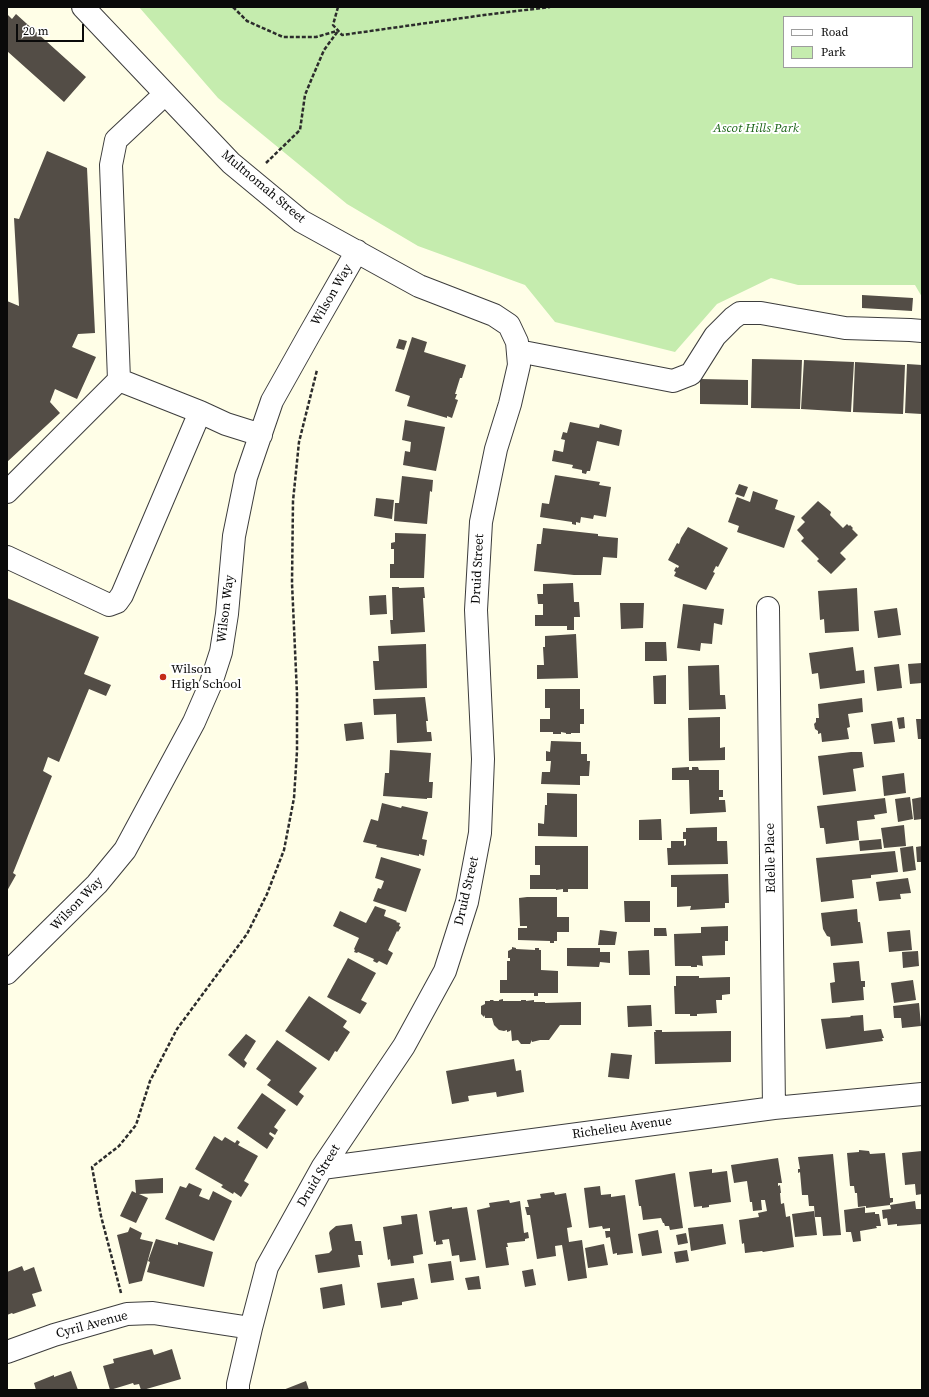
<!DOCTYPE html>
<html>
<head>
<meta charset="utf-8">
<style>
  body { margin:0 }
  #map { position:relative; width:929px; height:1397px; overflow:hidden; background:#fffee7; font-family:"Source Serif 4",serif }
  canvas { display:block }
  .frame { position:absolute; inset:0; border:8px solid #0a0a0a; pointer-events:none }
  .legend { position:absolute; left:783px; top:16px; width:130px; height:52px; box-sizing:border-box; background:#fff; border:1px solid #9d9d9d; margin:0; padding:5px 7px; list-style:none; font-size:12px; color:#0a0a0a }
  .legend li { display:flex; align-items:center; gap:8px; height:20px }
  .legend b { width:20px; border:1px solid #9d9d9d }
  .scale { position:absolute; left:16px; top:24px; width:68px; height:18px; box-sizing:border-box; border:2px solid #0a0a0a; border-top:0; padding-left:5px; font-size:12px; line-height:14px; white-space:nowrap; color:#0a0a0a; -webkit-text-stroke:3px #fff; paint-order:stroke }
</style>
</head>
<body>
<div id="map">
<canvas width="929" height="1397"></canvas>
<div class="frame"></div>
<ul class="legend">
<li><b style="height:5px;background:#fff"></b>Road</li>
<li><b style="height:11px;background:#c5ecae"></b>Park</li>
</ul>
<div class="scale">20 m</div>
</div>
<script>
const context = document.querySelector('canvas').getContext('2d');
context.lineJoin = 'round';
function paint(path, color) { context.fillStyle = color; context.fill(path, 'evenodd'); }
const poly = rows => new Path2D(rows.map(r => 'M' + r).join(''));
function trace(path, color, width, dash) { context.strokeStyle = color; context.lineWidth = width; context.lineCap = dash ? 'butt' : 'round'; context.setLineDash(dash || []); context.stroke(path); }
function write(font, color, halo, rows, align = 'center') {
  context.font = font + ' "Source Serif 4",serif'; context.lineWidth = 4; context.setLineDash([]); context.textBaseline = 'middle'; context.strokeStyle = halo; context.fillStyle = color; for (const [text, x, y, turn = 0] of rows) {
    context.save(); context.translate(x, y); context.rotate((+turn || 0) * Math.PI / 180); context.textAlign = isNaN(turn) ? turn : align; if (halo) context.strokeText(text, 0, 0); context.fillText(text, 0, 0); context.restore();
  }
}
const green = poly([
  [139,7,922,7,922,297,915,285,798,285,771,278,717,304,675,352,555,322,525,285,418,246,347,204,218,98],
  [784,17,912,17,912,67,784,67]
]);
const building = poly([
  [7,14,12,19,16,14,86,77,64,102,7,51],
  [47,151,87,168,95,333,78,334,72,347,96,357,77,399,55,389,50,402,60,413,7,462,7,301,19,306,14,218,19,219],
  [862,295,913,298,912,311,862,308],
  [412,337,427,342,424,352,466,365,462,378,460,378,455,394,457,394,455,399,458,400,452,418,447,416,447,418,407,406,410,396,395,391],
  [399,339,407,341,404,350,396,348],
  [752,359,802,360,800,409,751,408],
  [804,360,854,362,851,412,801,409],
  [855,362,905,365,903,414,853,412],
  [907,364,922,365,922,414,905,413],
  [700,379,748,380,748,405,700,404],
  [405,420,445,427,436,471,403,465,405,451,410,452,411,442,402,440],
  [570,422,599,428,600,424,622,430,619,446,597,441,590,471,587,471,586,474,582,473,582,470,572,468,573,465,552,461,554,450,563,452,565,440,561,439,563,432,567,433],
  [555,475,600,482,599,485,611,487,606,517,594,515,593,519,581,517,580,523,576,522,576,525,572,524,572,522,540,517,542,503,549,504],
  [402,476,433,480,432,492,430,491,427,524,394,521,395,503,399,503],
  [739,484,748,487,744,497,735,494],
  [753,491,778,500,775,509,795,516,784,548,737,532,739,526,728,522,737,497,750,502],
  [376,498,394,500,392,519,374,516],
  [818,501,831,512,830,515,843,528,847,524,849,526,850,525,853,528,852,529,858,535,840,553,846,559,831,574,817,561,819,559,801,541,804,538,797,530,805,522,801,518],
  [688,527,728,548,718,567,716,566,713,572,715,573,706,590,674,576,676,572,674,571,676,567,678,568,679,566,668,560,677,543,679,544,681,538],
  [543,528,598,534,598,536,618,538,617,558,603,557,601,575,574,575,534,571,537,544,541,544],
  [395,533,426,534,424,578,390,578,390,564,394,564,394,549,391,549,391,543,395,542],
  [573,583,574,602,579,602,580,617,574,617,574,630,567,630,567,626,535,626,535,615,543,615,543,604,538,604,537,594,543,594,543,584],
  [392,587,399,587,399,588,424,587,425,598,423,598,425,632,391,634,390,620,393,620],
  [857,588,859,631,825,633,824,619,820,620,818,591],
  [386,595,387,614,370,615,369,596],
  [7,598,99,637,84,674,111,685,106,696,89,689,59,762,48,757,43,771,52,776,13,873,16,875,7,891],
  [620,603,644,603,643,628,621,629],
  [683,604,724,609,722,625,714,623,712,644,701,643,700,651,677,648],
  [897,608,901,635,878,638,874,611],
  [576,634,578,678,537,679,537,665,544,665,543,647,545,647,545,636],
  [645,642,666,642,667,661,645,661],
  [426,644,427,688,375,690,373,661,379,661,378,646],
  [853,647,856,671,864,670,865,683,820,689,818,673,812,674,809,653],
  [922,663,922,683,910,684,908,664],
  [899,664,902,688,877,691,874,667],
  [719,665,720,695,725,695,726,709,689,710,688,666],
  [666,675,666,704,654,704,653,676],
  [545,689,580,689,580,709,584,709,584,724,580,724,580,733,571,733,571,734,566,734,566,733,561,732,561,734,553,734,553,732,540,732,540,719,550,719,550,708,545,708],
  [425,697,428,721,426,721,427,732,431,732,432,741,397,743,396,714,374,715,373,699],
  [862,698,863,712,848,714,850,727,847,728,849,739,822,742,821,733,818,734,818,731,815,729,814,724,816,722,816,718,819,718,818,704],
  [720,717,720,748,725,747,725,760,689,761,688,718],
  [904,717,905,728,899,729,897,718],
  [916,719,922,719,922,739,918,739],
  [892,721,895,742,874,744,871,724],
  [362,722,364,739,346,741,344,724],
  [551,741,581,742,581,754,587,754,587,761,590,761,589,776,580,776,580,785,541,784,542,772,550,772,551,761,546,761,546,751,550,752],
  [390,750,431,753,429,782,433,782,432,798,427,798,427,799,383,796,385,773,389,773],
  [851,752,862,752,864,767,853,769,856,791,823,795,818,756],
  [689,767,689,770,692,770,692,767,698,767,699,770,719,770,719,790,723,790,723,797,719,797,719,800,725,800,726,812,690,814,689,780,672,780,672,768],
  [904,773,906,793,884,796,882,776],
  [547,793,577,794,577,837,538,836,538,823,544,824,545,805,547,805],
  [910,797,913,819,898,822,895,799],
  [922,797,922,819,914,820,912,799],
  [885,798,887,813,874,815,875,819,857,821,859,840,826,844,824,828,820,828,817,806],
  [382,803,401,808,402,806,428,812,422,839,427,840,424,856,419,854,419,856,376,847,377,845,363,842,371,819,378,821],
  [661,819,662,840,639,840,639,820],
  [904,825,906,846,884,848,881,828],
  [717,827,717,841,727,841,728,864,668,865,667,848,671,848,671,841,684,841,684,846,686,845,686,839,683,839,683,832,686,832,686,828],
  [881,839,882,849,860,851,859,841],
  [535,846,588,846,588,889,568,889,568,892,563,892,563,889,556,890,556,889,530,889,530,875,540,875,540,865,535,865],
  [913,846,916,870,903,872,900,848],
  [922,846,922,862,917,862,916,847],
  [895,851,898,872,871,875,871,878,852,880,854,898,821,902,816,858],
  [381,857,421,869,406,912,373,901,378,888,381,889,384,881,375,878],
  [728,874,729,903,725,903,725,908,690,910,691,906,677,907,677,887,671,887,671,875],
  [908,878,911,893,900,894,901,899,879,901,876,882],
  [527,897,557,897,557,917,569,917,569,932,557,932,557,941,554,941,554,943,550,943,550,941,518,940,518,928,527,928,527,926,520,926,519,898],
  [624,901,650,901,650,922,625,922],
  [375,906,386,910,384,916,397,921,396,922,400,923,399,926,401,927,398,932,397,931,388,950,393,953,387,965,379,961,377,963,373,961,374,959,358,952,357,953,354,952,355,950,354,949,359,938,333,926,340,911,366,923],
  [857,909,858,922,860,922,863,943,831,946,830,937,827,936,823,929,821,913],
  [728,926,728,941,725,941,725,955,702,956,703,966,697,965,697,967,691,967,691,966,675,966,674,934,701,933,701,927],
  [654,928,666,928,667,936,654,936],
  [600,930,617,932,615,945,598,945],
  [910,930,912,950,889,952,887,932],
  [512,947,516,948,516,949,535,950,535,948,539,948,539,950,541,950,541,970,558,971,558,993,538,993,538,996,534,996,534,993,500,993,500,980,507,980,507,961,510,961,510,958,508,958,508,951,512,949],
  [567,948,600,948,600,952,610,952,610,963,600,962,599,967,567,966],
  [649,950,650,975,629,975,628,951],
  [918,951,919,966,903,968,902,952],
  [348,958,376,973,361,1000,367,1003,360,1014,327,997],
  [859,961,861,981,865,981,865,987,863,987,864,1000,832,1003,830,983,835,982,833,963],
  [676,976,699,976,699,978,730,977,730,994,722,995,722,1000,716,1000,717,1013,697,1014,697,1016,690,1016,690,1014,675,1014,674,986,676,986],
  [913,980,916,1000,894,1003,891,983],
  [309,996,347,1021,343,1027,350,1032,337,1052,335,1051,329,1061,285,1031],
  [503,999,503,1001,521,1001,521,1000,526,1000,526,1001,534,1000,534,1002,545,1002,545,1003,581,1002,581,1025,560,1025,549,1040,540,1040,532,1042,532,1040,530,1044,521,1044,518,1040,512,1041,511,1030,510,1031,507,1032,507,1030,504,1031,499,1030,494,1025,492,1018,485,1018,485,1015,484,1017,481,1014,481,1006,485,1004,485,1001,490,1001,490,1000,494,1000,493,1001,499,1001,499,1000],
  [919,1003,921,1026,902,1028,901,1018,894,1018,893,1006],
  [651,1005,652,1026,628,1027,627,1006],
  [863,1015,864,1031,881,1029,884,1038,882,1038,883,1041,826,1049,821,1019,851,1017,850,1016],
  [655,1030,662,1030,662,1032,731,1031,731,1062,655,1064,654,1032,656,1032],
  [246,1034,256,1041,244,1060,247,1063,244,1068,228,1055],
  [277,1040,317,1068,299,1092,304,1096,297,1106,267,1085,271,1080,256,1069],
  [611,1053,632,1055,629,1079,608,1077],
  [514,1059,516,1071,521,1070,524,1092,497,1097,496,1092,468,1096,469,1101,452,1104,446,1071],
  [262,1093,286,1110,274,1127,278,1130,275,1135,270,1132,269,1134,274,1138,267,1149,237,1128],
  [214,1136,222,1141,225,1137,235,1143,237,1140,240,1142,238,1145,258,1156,244,1181,249,1184,241,1197,234,1192,233,1194,221,1187,223,1185,195,1169],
  [859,1150,869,1151,870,1154,885,1153,890,1198,893,1198,893,1202,890,1203,890,1205,866,1208,866,1206,858,1207,857,1193,855,1193,854,1186,850,1186,847,1153,859,1152],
  [922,1151,922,1194,916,1195,915,1184,905,1185,902,1153],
  [833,1154,841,1235,823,1236,821,1217,815,1217,814,1206,809,1206,808,1195,802,1195,800,1172,798,1173,798,1169,800,1169,798,1157],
  [778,1158,782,1183,778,1183,778,1186,780,1185,781,1193,780,1193,781,1204,784,1203,786,1217,790,1216,794,1247,763,1252,762,1251,745,1253,744,1243,742,1244,739,1220,759,1217,758,1213,767,1211,765,1200,761,1200,762,1210,753,1211,752,1202,750,1202,747,1181,734,1183,731,1165],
  [712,1169,712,1173,727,1171,731,1202,709,1205,709,1207,702,1208,702,1206,694,1207,689,1172],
  [675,1173,683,1228,670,1230,669,1226,665,1226,664,1223,663,1223,661,1218,643,1220,641,1206,639,1206,635,1180],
  [163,1178,163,1193,139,1194,148,1198,136,1223,120,1216,132,1191,136,1193,135,1180],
  [189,1183,202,1189,199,1196,209,1200,213,1191,232,1201,214,1241,165,1219,180,1186,186,1188],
  [600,1186,601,1195,611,1194,611,1197,625,1195,633,1253,617,1255,617,1253,613,1254,610,1237,606,1238,605,1231,610,1231,610,1228,603,1229,602,1226,589,1228,584,1188],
  [554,1192,555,1195,566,1193,572,1227,567,1228,569,1242,582,1240,587,1278,568,1281,562,1245,555,1246,556,1256,537,1259,530,1215,527,1215,525,1207,529,1207,527,1200,541,1198,540,1194],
  [509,1200,510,1203,520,1201,524,1233,528,1232,529,1238,525,1239,525,1241,507,1243,508,1247,506,1247,509,1265,486,1268,477,1210,490,1207,489,1203],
  [915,1201,916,1209,922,1209,922,1224,897,1226,897,1224,888,1225,887,1218,883,1219,882,1210,891,1209,890,1205],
  [452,1207,452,1209,467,1207,476,1260,460,1262,459,1255,452,1256,449,1239,442,1240,443,1244,436,1245,436,1241,434,1242,429,1211],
  [865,1207,865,1213,875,1212,875,1214,879,1214,881,1226,876,1226,877,1228,860,1231,861,1241,853,1242,851,1232,846,1232,844,1210],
  [814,1211,817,1235,795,1237,792,1214],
  [417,1214,423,1254,413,1256,414,1263,391,1266,390,1259,388,1260,383,1227,402,1224,401,1216],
  [352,1224,355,1241,361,1241,363,1255,358,1255,360,1267,318,1273,315,1255,329,1253,332,1250,329,1233,330,1231,336,1226],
  [723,1224,726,1244,691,1251,688,1228],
  [130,1227,142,1233,140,1239,153,1242,142,1281,129,1284,117,1235,128,1232],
  [658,1230,662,1253,642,1256,638,1234],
  [686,1233,688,1243,678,1245,676,1235],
  [156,1239,178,1245,178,1242,213,1252,204,1287,147,1272,150,1262,148,1261],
  [604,1244,608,1265,588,1268,585,1248],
  [687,1250,689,1261,676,1263,674,1252],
  [451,1261,454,1280,431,1283,428,1264],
  [22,1266,24,1271,34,1267,42,1291,32,1294,36,1306,13,1314,12,1313,7,1315,7,1272],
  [533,1269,536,1285,525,1287,522,1271],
  [479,1276,481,1289,468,1290,465,1278],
  [414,1278,418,1299,402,1302,402,1305,381,1308,377,1283],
  [342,1284,345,1305,323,1309,320,1288],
  [152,1349,154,1355,172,1349,181,1379,143,1390,141,1390,139,1384,134,1385,133,1383,110,1390,103,1366,114,1363,113,1359],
  [71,1371,78,1390,36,1390,34,1383,54,1375,54,1377],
  [306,1381,309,1390,283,1390]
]);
const path = poly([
  [233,7,247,21,283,37,316,37,337,31],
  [338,7,333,25,342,35,484,15,550,7],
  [266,163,300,130,305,95,312,78,324,50,338,31],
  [121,1293,101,1216,92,1167,119,1146,136,1125,150,1081,177,1029,247,934,267,894,284,850,294,798,297,751,297,694,292,583,293,501,299,442,317,370]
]);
const minor = poly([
  [83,7,231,163,301,221,419,286,494,315,509,325,517,342,519,365,510,404,496,449,481,522,476,610,483,759,480,833,467,902,445,971,404,1046,322,1168,267,1267,251,1328,238,1384,238,1390],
  [518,351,673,381,691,374,715,336,733,318,740,313,761,313,845,328,910,330,922,331],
  [119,380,200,412,226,424,261,435],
  [7,492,119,380,111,165,116,140,165,94],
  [7,557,109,605,117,602,122,595,200,412],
  [768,608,774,1108],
  [7,973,97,884,125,850,194,722,211,683,221,652,227,614,234,536,246,477,272,401,309,335,357,251],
  [322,1168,774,1108,922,1094],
  [7,1352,54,1335,127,1314,153,1313,251,1328]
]);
const markers = [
  [163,677,4,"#c42b19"]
];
const parkNames = [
  ["Ascot Hills Park",756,129]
];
const streetNames = [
  ["Multnomah Street",263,187,40],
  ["Wilson Way",332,295,-60],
  ["Druid Street",478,569,-87],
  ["Wilson Way",226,609,-83],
  ["Edelle Place",771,858,-91],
  ["Druid Street",467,891,-77],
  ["Wilson Way",77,904,-46],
  ["Richelieu Avenue",622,1128,-8],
  ["Druid Street",319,1176,-59],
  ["Cyril Avenue",92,1325,-15]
];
const poiNames = [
  ["Wilson",171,670],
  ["High School",171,685]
];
paint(green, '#c5ecae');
paint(building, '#534d46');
trace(minor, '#3d3d3d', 24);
trace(path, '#2c2c2c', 2.5, [4, 2]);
trace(minor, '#fff', 22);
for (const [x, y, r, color] of markers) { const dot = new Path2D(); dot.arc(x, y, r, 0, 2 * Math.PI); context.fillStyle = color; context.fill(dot); trace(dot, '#fff', 1.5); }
write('italic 13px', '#1b6517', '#fff', parkNames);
write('13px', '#0a0a0a', '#fff', streetNames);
write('13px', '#0a0a0a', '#fff', poiNames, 'left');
</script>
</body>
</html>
